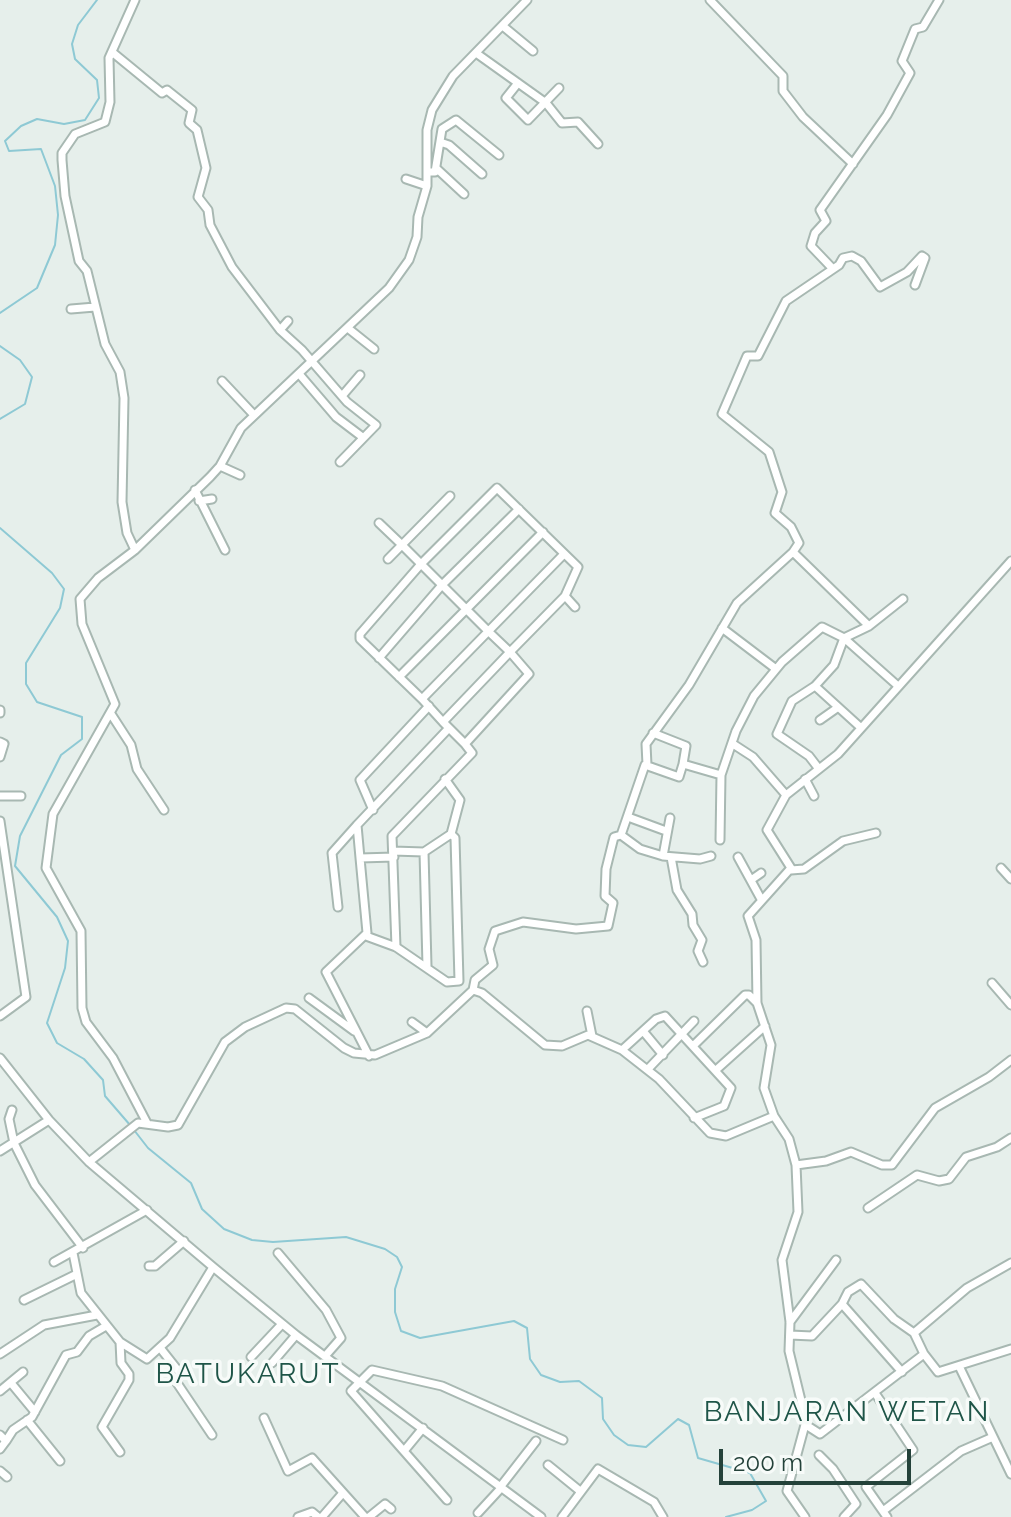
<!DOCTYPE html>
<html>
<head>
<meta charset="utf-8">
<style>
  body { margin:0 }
  #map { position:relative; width:1011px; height:1517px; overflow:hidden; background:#e6efeb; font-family:Raleway,sans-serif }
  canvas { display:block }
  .scale { position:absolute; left:719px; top:1449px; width:192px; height:36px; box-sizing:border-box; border:4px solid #24423a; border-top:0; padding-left:10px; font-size:24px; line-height:28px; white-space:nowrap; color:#24423a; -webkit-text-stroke:6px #f7fbf9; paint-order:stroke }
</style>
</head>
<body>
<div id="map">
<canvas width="1011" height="1517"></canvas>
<div class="scale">200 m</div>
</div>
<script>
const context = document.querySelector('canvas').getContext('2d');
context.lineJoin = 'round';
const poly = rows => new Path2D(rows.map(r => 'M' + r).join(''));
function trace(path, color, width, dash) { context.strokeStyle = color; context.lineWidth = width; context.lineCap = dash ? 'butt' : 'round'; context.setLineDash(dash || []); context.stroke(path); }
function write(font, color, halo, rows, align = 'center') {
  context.font = font + ' Raleway,sans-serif'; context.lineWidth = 7; context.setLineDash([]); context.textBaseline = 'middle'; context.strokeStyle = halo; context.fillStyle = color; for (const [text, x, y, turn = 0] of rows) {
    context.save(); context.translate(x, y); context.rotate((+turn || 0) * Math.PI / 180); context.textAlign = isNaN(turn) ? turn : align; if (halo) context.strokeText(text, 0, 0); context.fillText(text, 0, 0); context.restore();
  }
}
const stream = poly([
  [0,313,37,288,55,245,58,215,55,186,41,149,9,151,5,141,21,126,37,119,64,124,85,120,99,98,97,80,75,59,72,44,78,25,97,0],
  [0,346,20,360,32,377,25,404,0,419],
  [0,528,52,573,64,589,60,608,26,663,26,684,37,702,82,717,82,739,61,755,20,836,15,866,57,917,68,941,65,968,47,1023,57,1043,84,1059,103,1080,105,1096,130,1125],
  [134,1130,148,1148,191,1183,202,1209,224,1229,252,1240,273,1242,346,1237,385,1249,397,1257,402,1267,395,1289,395,1312,401,1331,420,1338,514,1321,527,1328,530,1359,541,1375,560,1382,579,1381,602,1398,603,1419,614,1435,628,1445,646,1447,678,1419,689,1425,698,1458,750,1473,766,1501,752,1510,726,1517]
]);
const minor = poly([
  [135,0,109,58,110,102,105,122,75,134,62,153,62,160,65,196,79,261,87,271,105,344,120,372,124,398,122,502,127,533,135,550],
  [710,0,783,76,783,91,803,117,853,164],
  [504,27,533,51],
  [112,52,162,93,167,90,192,110,189,123,197,130,206,168,198,197,208,210,210,225,232,267,280,330,302,350,347,402,376,425,340,462],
  [476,53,546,103,562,123,578,122,598,144],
  [518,83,506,98,528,120,559,88],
  [440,142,449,145,482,174],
  [436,168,464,194],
  [427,172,435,172,442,129,456,120,499,155],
  [406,179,427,186],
  [833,269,811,246,815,233,826,221,820,210,887,115,910,73,902,61,915,29,923,27,939,0],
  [71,309,95,307],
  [349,329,374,349],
  [280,330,288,321],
  [300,375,336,417,361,436],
  [222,381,254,415],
  [342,396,360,375],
  [220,466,240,475],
  [195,490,225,550],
  [199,501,212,499],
  [379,523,401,544,489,632,510,652,529,674,465,744,443,722,422,699,360,639,360,634,421,564,497,488,578,567,565,596,510,652,443,722],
  [388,559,450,496],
  [565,596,575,607],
  [869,626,793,552,799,543,791,527,775,513,782,492,769,452,722,414,747,356,758,356,786,301,839,265,843,258,852,256,861,261,880,287,907,272,922,256,925,258,915,285],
  [722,628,776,669],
  [379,658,442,585,519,509],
  [399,677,543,532],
  [815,686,792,701,777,734,809,756,819,769],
  [422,699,564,554],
  [0,710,0,713],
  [111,714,131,745,137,769,164,810],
  [820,720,837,708],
  [859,726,815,686,834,665,844,638,869,626,903,599],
  [653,733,686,746,683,764,721,775,736,731,754,696,782,662,822,627,844,638,898,686],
  [0,742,4,744,0,757],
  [733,744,753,757,786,795],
  [647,765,646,744,689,685,737,603,793,552],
  [445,779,460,800,451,834],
  [805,779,814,796],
  [0,796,21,796],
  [373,810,360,780,429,706],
  [628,817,666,831],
  [670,818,663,856,700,859,711,856],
  [0,821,26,997,0,1016],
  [720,840,721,775],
  [424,852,427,966],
  [663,856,640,849,621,835,645,765,679,777,683,764],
  [671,857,677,890,692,914,693,925,702,940,698,951,703,962],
  [738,857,761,899],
  [360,858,357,825,449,728],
  [1001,868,1011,879],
  [791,870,804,869,843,841,876,833],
  [751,880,761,873],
  [338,907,332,853,357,825],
  [366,936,396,947,447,982,459,981,455,838,451,834,424,852,393,851],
  [396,947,392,836,472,753,465,744],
  [992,983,1011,1005],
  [473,990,482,993,545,1045,562,1046,588,1035,622,1050,659,1079,710,1133,726,1136,774,1116],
  [309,998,354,1031],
  [587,1011,592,1036],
  [412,1022,427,1033],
  [643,1031,663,1055],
  [694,1045,745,995,749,995,757,1003],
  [622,1050,656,1019,665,1016,731,1088,724,1106,694,1118],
  [369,1056,326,972,367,933,360,858,394,857],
  [0,1058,49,1120,89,1162,213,1267,296,1335,541,1517],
  [648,1069,694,1021],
  [716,1070,765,1026],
  [12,1110,9,1119,14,1143,35,1185,83,1248],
  [147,1123,113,1058,86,1022,82,1008,81,931,46,868,53,814,115,704,82,624,80,599,98,578,135,550,210,477,220,466,241,428,389,288,409,260,417,237,418,217,427,186,427,130,432,110,453,76,527,0],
  [0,1151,49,1120],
  [89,1162,138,1123,168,1127,178,1125,225,1042,245,1027,286,1008,295,1009,344,1048,354,1053,375,1055,427,1033,473,990,475,980,493,965,489,949,495,931,523,922,576,929,608,926,613,903,605,896,606,869,614,837,621,835],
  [796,1165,826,1161,851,1152,882,1165,892,1165,935,1108,989,1077,1011,1060],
  [868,1208,917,1175,939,1181,949,1179,966,1157,997,1147,1011,1138],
  [73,1253,81,1293,120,1342,147,1359,170,1338,213,1267],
  [278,1253,326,1310,341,1338,326,1355],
  [54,1262,147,1210],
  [149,1266,155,1266,184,1241],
  [24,1300,75,1275],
  [842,1304,848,1292,861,1284,894,1319,914,1333],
  [790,1322,836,1260],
  [790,1335,812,1336,842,1304,902,1372],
  [120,1342,121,1363,129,1374,129,1380,102,1427,120,1452],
  [161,1349,180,1373,175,1380,212,1435],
  [0,1354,44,1325,97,1315],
  [924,1354,914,1333,967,1288,1011,1263],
  [251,1357,282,1324],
  [272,1363,296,1335],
  [959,1366,1011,1474],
  [11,1383,35,1412],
  [0,1391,23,1372],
  [875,1393,913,1450,866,1487,887,1517],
  [264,1418,288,1471,312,1458,365,1517],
  [27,1420,60,1461],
  [806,1425,820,1434,924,1354,938,1372,1011,1349],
  [0,1435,6,1441,0,1449],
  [6,1441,13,1430,32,1417,66,1355,77,1352,89,1336,106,1326],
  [404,1451,423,1428],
  [819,1455,833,1469,856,1504,844,1517],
  [548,1465,580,1491],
  [0,1471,7,1477],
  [501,1486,536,1441],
  [447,1500,351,1391,372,1370,442,1386,563,1440],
  [883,1511,961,1451,993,1437],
  [478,1513,502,1487],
  [298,1517,312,1512,318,1517],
  [322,1517,342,1494],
  [369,1517,385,1504,391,1509],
  [562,1517,598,1469,654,1502,663,1517],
  [805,1517,787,1491,806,1421,789,1351,790,1322,782,1260,798,1212,796,1165,789,1139,774,1116,764,1088,771,1045,757,1003,756,940,748,916,791,868,767,830,786,795,838,754,1011,561]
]);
const quarterNames = [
  ["BATUKARUT",248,1375],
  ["BANJARAN WETAN",847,1413]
];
trace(stream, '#8ec9d4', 2);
trace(minor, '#a8b8b2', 11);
trace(minor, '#fff', 7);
context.letterSpacing = '2px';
write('28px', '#1f5548', '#f7fbf9', quarterNames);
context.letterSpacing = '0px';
</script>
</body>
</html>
